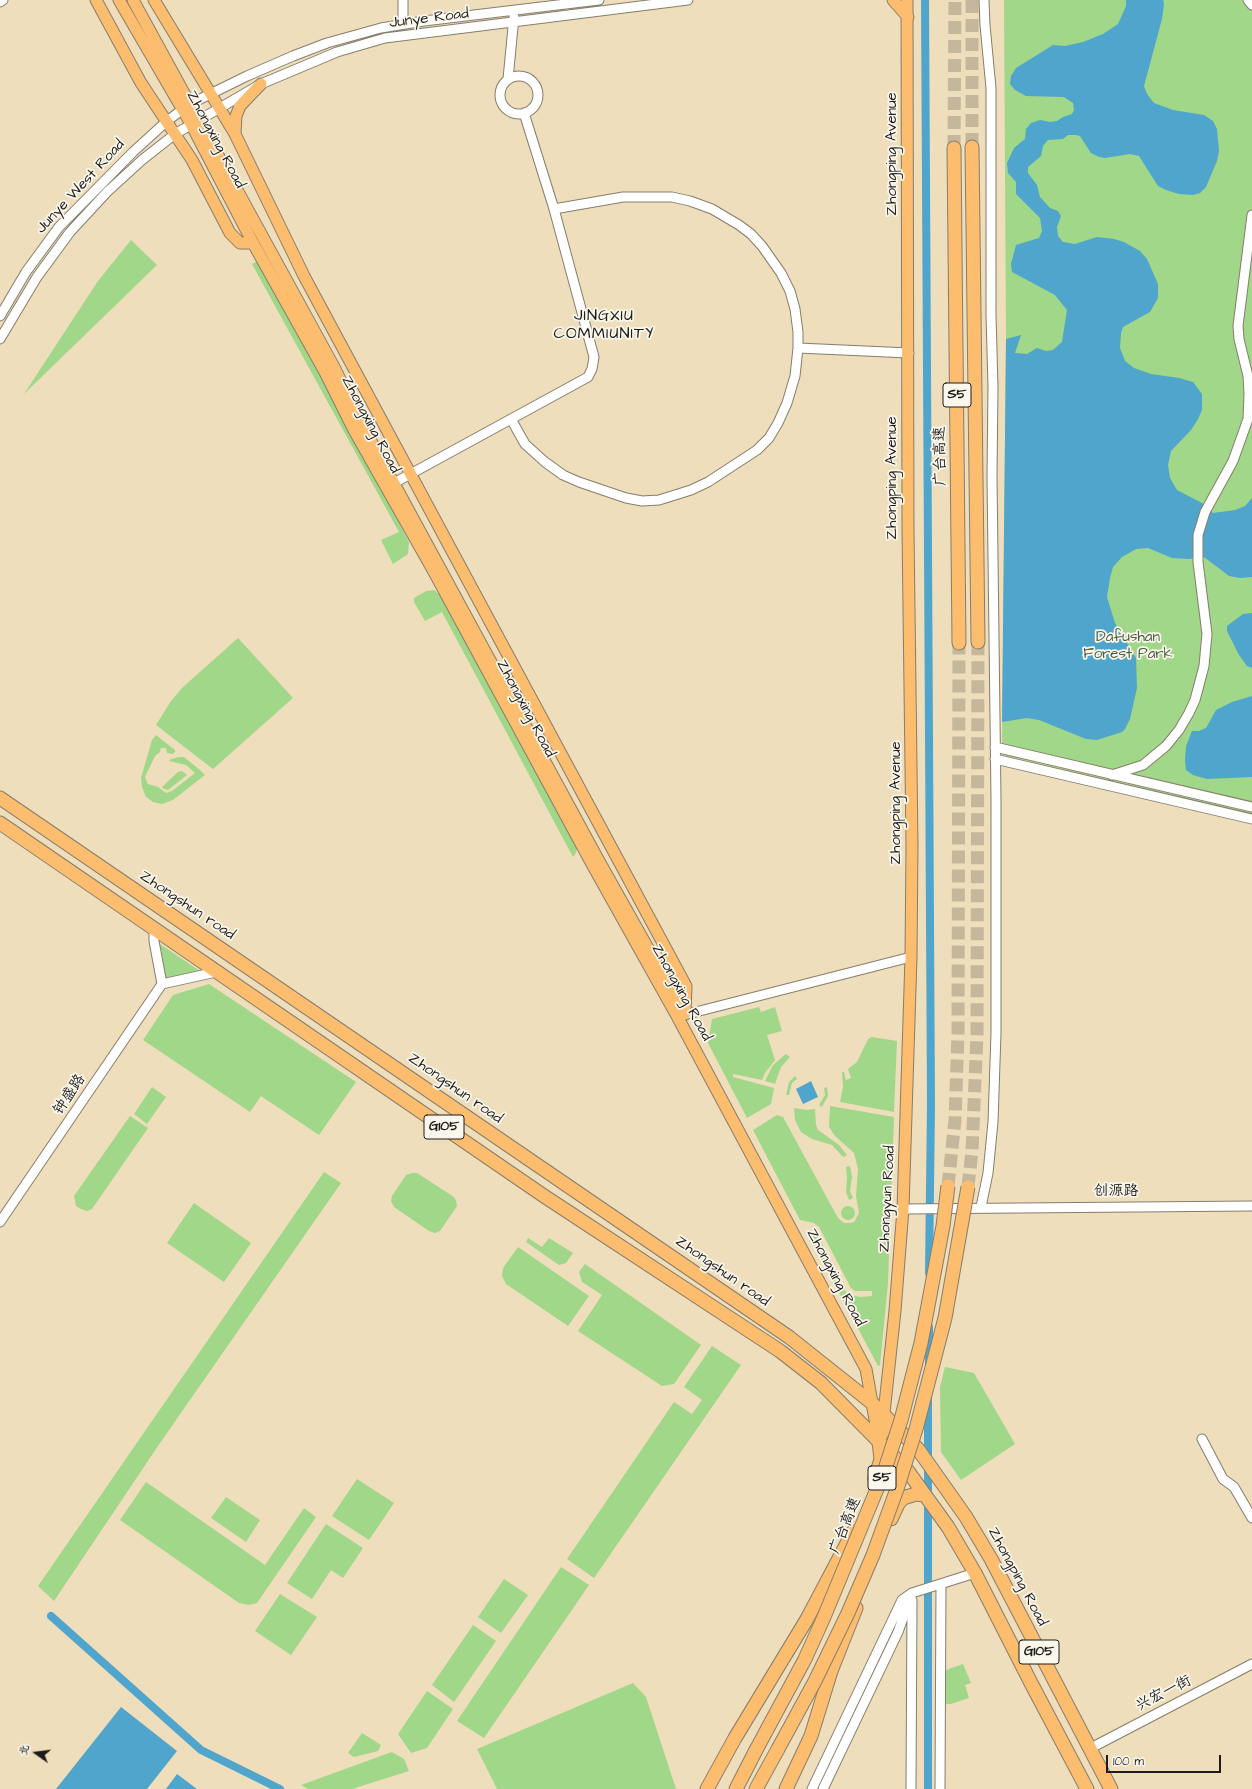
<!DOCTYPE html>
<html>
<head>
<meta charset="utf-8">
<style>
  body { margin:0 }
  #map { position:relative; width:1252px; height:1789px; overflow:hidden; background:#efdebc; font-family:"Architects Daughter","LXGW WenKai TC",sans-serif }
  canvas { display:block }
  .north { position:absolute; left:16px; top:1733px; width:40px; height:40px; -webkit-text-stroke:3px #fbf7ec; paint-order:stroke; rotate:284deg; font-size:11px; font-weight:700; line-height:16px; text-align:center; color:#1c1c1c }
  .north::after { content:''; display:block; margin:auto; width:14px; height:18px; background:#1c1c1c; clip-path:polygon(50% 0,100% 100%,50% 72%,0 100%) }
  .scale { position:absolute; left:1106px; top:1755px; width:115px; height:18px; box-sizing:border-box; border:2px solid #1c1c1c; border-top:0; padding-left:5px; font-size:12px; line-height:14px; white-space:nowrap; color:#1c1c1c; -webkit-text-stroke:3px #fbf7ec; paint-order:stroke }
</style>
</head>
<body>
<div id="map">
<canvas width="1252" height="1789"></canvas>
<div class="north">北</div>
<div class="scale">100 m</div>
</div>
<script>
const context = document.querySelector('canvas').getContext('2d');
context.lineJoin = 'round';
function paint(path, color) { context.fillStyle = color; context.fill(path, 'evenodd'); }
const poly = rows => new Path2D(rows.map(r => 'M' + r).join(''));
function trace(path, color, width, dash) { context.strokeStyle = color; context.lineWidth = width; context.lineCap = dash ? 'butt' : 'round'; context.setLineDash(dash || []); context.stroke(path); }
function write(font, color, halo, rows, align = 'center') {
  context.font = font + ' "Architects Daughter","LXGW WenKai TC",sans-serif'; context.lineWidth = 3.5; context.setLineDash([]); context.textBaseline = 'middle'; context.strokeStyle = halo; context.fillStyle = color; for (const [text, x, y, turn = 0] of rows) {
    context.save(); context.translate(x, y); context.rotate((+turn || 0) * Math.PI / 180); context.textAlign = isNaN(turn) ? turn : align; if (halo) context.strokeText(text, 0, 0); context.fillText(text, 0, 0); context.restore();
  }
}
const green = poly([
  [1004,0,1252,0,1252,814,1002,755,1006,339],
  [131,240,157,265,24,394,98,281],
  [256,262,259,263,327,386,409,542,408,554,393,564,381,540,399,532,252,264],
  [434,590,442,597,577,847,576,853,573,857,442,612,425,621,414,602,414,598,426,591],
  [238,638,293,698,213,769,156,725,171,701,182,688],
  [156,735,175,750,175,752,173,754,167,753,166,748,161,748,160,752,155,756,145,777,148,784,158,787,166,793,172,791,195,773,186,765,169,761,171,759,179,757,184,757,201,771,205,775,173,800,162,804,153,802,146,797,142,787,141,778,152,740],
  [182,771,187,775,168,790,164,789,162,787,178,772],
  [160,944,200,971,166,978],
  [209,984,356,1082,319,1135,261,1096,250,1112,143,1040,173,995],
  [759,1007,761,1012,775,1007,782,1031,767,1035,775,1060,765,1073,762,1080,733,1074,733,1077,774,1088,771,1104,747,1118,708,1043,712,1019],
  [872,1037,897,1041,894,1112,840,1102,843,1087,842,1072,844,1072,846,1080,851,1078,848,1069,857,1062,868,1039],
  [786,1054,790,1057,781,1067,775,1084,765,1081,773,1065],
  [795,1076,797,1079,792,1083,789,1095,786,1095,789,1082],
  [152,1087,166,1097,147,1124,134,1114],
  [827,1087,828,1096,822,1107,819,1105,825,1095,824,1088],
  [830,1106,894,1117,888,1283,880,1365,878,1366,809,1236,813,1235,819,1238,847,1294,860,1297,872,1296,872,1291,855,1291,851,1288,819,1227,814,1223,800,1220,753,1130,777,1115,783,1117,838,1218,844,1223,850,1223,854,1222,859,1213,856,1196,858,1169,854,1153,835,1136,829,1127],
  [794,1108,807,1110,815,1109,816,1125,818,1130,839,1145,847,1155,843,1157,832,1145,812,1139,801,1132,795,1120],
  [130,1116,148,1128,92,1209,87,1211,81,1209,76,1206,74,1196],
  [850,1166,852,1177,850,1191,853,1198,849,1200,846,1192,847,1177,846,1167],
  [324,1172,341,1183,160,1443,54,1601,38,1586],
  [412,1173,417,1173,454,1197,456,1201,457,1206,440,1231,435,1233,429,1231,394,1207,391,1201,392,1196,406,1175],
  [194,1203,251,1243,224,1282,167,1243],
  '841 1213a7 7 0 1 1 14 0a7 7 0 1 1-14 0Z',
  [528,1238,542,1247,549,1238,573,1253,566,1263,559,1265,526,1242],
  [518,1247,589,1296,568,1326,506,1284,502,1276,503,1268],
  [585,1264,701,1345,674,1384,662,1386,578,1331,602,1295,582,1282,579,1272],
  [712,1346,741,1365,594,1578,567,1559,674,1402,692,1414,702,1400,684,1387],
  [945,1367,974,1373,1015,1444,961,1480,941,1452,940,1387],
  [357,1479,394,1503,369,1540,332,1516],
  [146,1482,265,1565,304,1508,316,1517,257,1603,249,1605,239,1603,120,1520],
  [226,1497,260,1520,246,1542,211,1518],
  [326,1524,363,1548,343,1578,331,1570,312,1599,287,1583],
  [561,1567,589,1585,484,1738,457,1721],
  [504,1579,528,1595,501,1633,478,1617],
  [280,1594,317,1617,291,1655,255,1631],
  [473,1625,496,1641,454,1702,432,1685],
  [963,1664,971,1683,965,1685,969,1698,951,1704,943,1704,943,1671],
  [633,1683,646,1697,676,1789,497,1789,477,1749],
  [427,1691,453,1709,427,1748,411,1753,398,1734],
  [362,1733,381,1745,378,1751,354,1757,348,1753],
  [392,1752,404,1759,409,1771,352,1789,308,1789,301,1785]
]);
const water = poly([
  [1126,0,1163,0,1164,4,1162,19,1144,86,1147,94,1154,103,1173,110,1204,115,1213,121,1217,129,1219,151,1217,161,1206,187,1200,193,1193,195,1179,194,1166,190,1158,186,1139,156,1130,154,1105,158,1099,157,1091,153,1080,136,1076,135,1068,135,1063,139,1048,140,1043,146,1041,156,1028,167,1028,173,1037,185,1040,197,1050,208,1058,211,1061,216,1057,227,1058,236,1063,242,1075,244,1097,237,1114,239,1124,242,1140,251,1147,259,1158,284,1158,298,1150,312,1123,327,1121,333,1120,348,1125,361,1134,368,1151,374,1179,378,1193,382,1202,394,1202,410,1198,419,1191,430,1171,451,1168,465,1170,478,1177,490,1202,503,1213,513,1235,510,1245,506,1252,498,1252,577,1240,578,1229,576,1204,557,1189,559,1172,558,1148,548,1136,549,1122,557,1113,567,1110,578,1107,597,1115,623,1136,658,1137,688,1130,719,1125,729,1122,732,1097,740,1086,739,1039,720,1027,718,1002,722,1006,339,1021,335,1015,353,1027,354,1037,348,1046,351,1053,350,1062,342,1067,310,1055,295,1012,272,1011,264,1016,245,1039,238,1042,231,1040,218,1016,194,1016,182,1008,173,1007,163,1014,148,1025,139,1026,129,1031,123,1040,120,1050,122,1057,121,1063,117,1072,114,1074,110,1073,103,1064,97,1026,96,1015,90,1010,84,1011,76,1016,68,1053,45,1065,46,1083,42,1103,34,1118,24,1126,6],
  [1252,613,1252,668,1247,666,1239,655,1227,631,1227,626,1243,614],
  [1252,696,1252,777,1207,779,1193,775,1186,770,1185,760,1186,746,1192,731,1199,731,1206,728,1216,710,1232,702],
  [811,1081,818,1097,803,1104,796,1089],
  [121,1707,177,1751,147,1789,56,1789],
  [177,1774,197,1789,166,1789]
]);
const canal = poly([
  [925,0,931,1104,929,1273],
  [929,1365,929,1327],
  [51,1616,201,1750,280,1789],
  [928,1789,928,1397]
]);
const highwayTunnel = poly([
  [972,0,972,147],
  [954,148,955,0],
  [948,1186,955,1120,958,1034,959,643],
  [968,1187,972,1151,977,1035,978,642]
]);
const minor = poly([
  [403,0,403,24],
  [1248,0,1252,5],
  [0,2,3,0],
  '500 95a19 19 0 1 1 38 0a19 19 0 1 1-38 0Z',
  [508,79,514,17],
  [0,316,26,272,59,227,133,152,167,121,190,104,247,76,293,56,327,43,381,28,424,21,599,0],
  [0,339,37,277,70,232,107,192,142,160,175,134,261,84,337,52,385,38,688,0],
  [798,348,909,353],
  [511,419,525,444,545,462,563,475,579,482,626,498,642,501,659,500,691,490,708,482,757,450,769,438,778,423,787,403,795,376,798,348,798,332,795,309,790,291,781,273,762,246,751,234,739,225,712,209,690,201,672,197,623,197,554,209],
  [394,483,588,377,592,369,594,357,554,209,524,113],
  [995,747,1252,807],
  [995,759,1252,819],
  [1112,775,1143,765,1166,746,1179,730,1189,713,1195,700,1204,666,1207,634,1198,562,1198,535,1205,512,1233,461,1248,419,1249,394,1248,376,1239,339,1238,326,1252,215],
  [154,927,154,941,162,984],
  [162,984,216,972],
  [680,1016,911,957],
  [981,1207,988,1173,993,1122,996,1033,996,799,992,476,993,387,991,315,991,88,985,25,984,0],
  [903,1209,1252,1206],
  [0,1222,162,984],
  [1202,1439,1223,1479,1234,1487,1252,1518],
  [1089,1749,1252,1664],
  [812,1789,902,1600,912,1593,975,1573],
  [823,1789,898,1632,912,1593],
  [911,1789,912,1600],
  [940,1789,941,1584]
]);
const major = poly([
  [96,0,141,83,192,160,230,233,240,243,253,243],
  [119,0,191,124,253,243,325,372,354,430,433,570,593,866,677,1016,866,1369,879,1442],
  [133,0,334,367,365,430,599,861,685,1014],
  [154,0,235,134],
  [893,0,908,17],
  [261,84,240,106,236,116,235,134,304,276,686,986,685,1013],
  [883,1422,895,1311,903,1209,911,957,912,845,908,530,907,0]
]);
const highway = poly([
  [972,147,978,642],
  [954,148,959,643],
  [0,798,789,1337,872,1403,918,1449,966,1517,991,1559,1111,1789],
  [0,823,544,1196,780,1351,821,1383,907,1470,948,1527,975,1573,1031,1683,1087,1789],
  [875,1479,881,1459,879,1442,881,1434,886,1429,897,1428],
  [891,1519,898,1504,903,1498,916,1494,924,1495],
  [707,1789,735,1738,807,1619,853,1532],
  [736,1789,756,1750],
  [756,1789,778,1749],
  [786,1789,811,1736,831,1671,856,1608]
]);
const highwayBridge = poly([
  [778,1749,815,1681,848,1613,873,1555,897,1489,916,1429,945,1318,968,1187],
  [756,1750,805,1659,824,1617,884,1472,901,1420,921,1343,943,1226,948,1186]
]);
const shields = [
  [957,395,28],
  [444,1127,40],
  [882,1478,28],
  [1039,1652,40]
];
const shieldNames = [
  ["S5",957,395],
  ["G105",444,1127],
  ["S5",882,1478],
  ["G105",1039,1652]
];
const streetNames = [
  ["Junye Road",429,19,-7],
  ["Zhongxing Road",215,140,62],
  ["Zhongping Avenue",893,154,-90],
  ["Junye West Road",81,187,-47],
  ["Zhongxing Road",370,425,62],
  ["广台高速",941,456,-91],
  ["Zhongping Avenue",893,478,-90],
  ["Zhongxing Road",525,709,62],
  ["Zhongping Avenue",897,803,-90],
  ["Zhongshun road",187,906,34],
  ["Zhongxing Road",681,993,61],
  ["Zhongshun road",455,1089,35],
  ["钟盛路",70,1095,-56],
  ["创源路",1116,1192],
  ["Zhongyun Road",888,1199,-87],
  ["Zhongshun road",722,1272,35],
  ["Zhongxing Road",835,1278,62],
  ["广台高速",846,1526,-68],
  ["Zhongping Road",1017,1577,62],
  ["兴宏一街",1164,1694,-27]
];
const parkNames = [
  ["Dafushan",1128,638],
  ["Forest Park",1128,655]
];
const neighbourhoodNames = [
  ["JINGXIU",604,317],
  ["COMMIUNITY",604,335]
];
paint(green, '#a0d789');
paint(water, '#4fa5cb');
trace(canal, '#4fa5cb', 8);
trace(highwayTunnel, '#c5b79c', 13, [13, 6]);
trace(minor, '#867d6c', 11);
trace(major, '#867d6c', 13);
trace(highway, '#867d6c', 15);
trace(minor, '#fff', 9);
trace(major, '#fcbd6f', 11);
trace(highway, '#fcbd6f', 13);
trace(highwayBridge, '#867d6c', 15, []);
trace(highwayBridge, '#fcbd6f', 13);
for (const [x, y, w] of shields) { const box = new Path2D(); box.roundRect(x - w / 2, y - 12, w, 24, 3); context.fillStyle = '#fbf7ec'; context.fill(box); trace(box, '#1c1c1c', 1); }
write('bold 14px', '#1c1c1c', null, shieldNames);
write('15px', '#1c1c1c', '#fbf7ec', streetNames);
write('15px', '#4a5d42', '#fbf7ec', parkNames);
context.letterSpacing = '1px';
write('16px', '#1c1c1c', '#fbf7ec', neighbourhoodNames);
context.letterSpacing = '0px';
</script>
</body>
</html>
